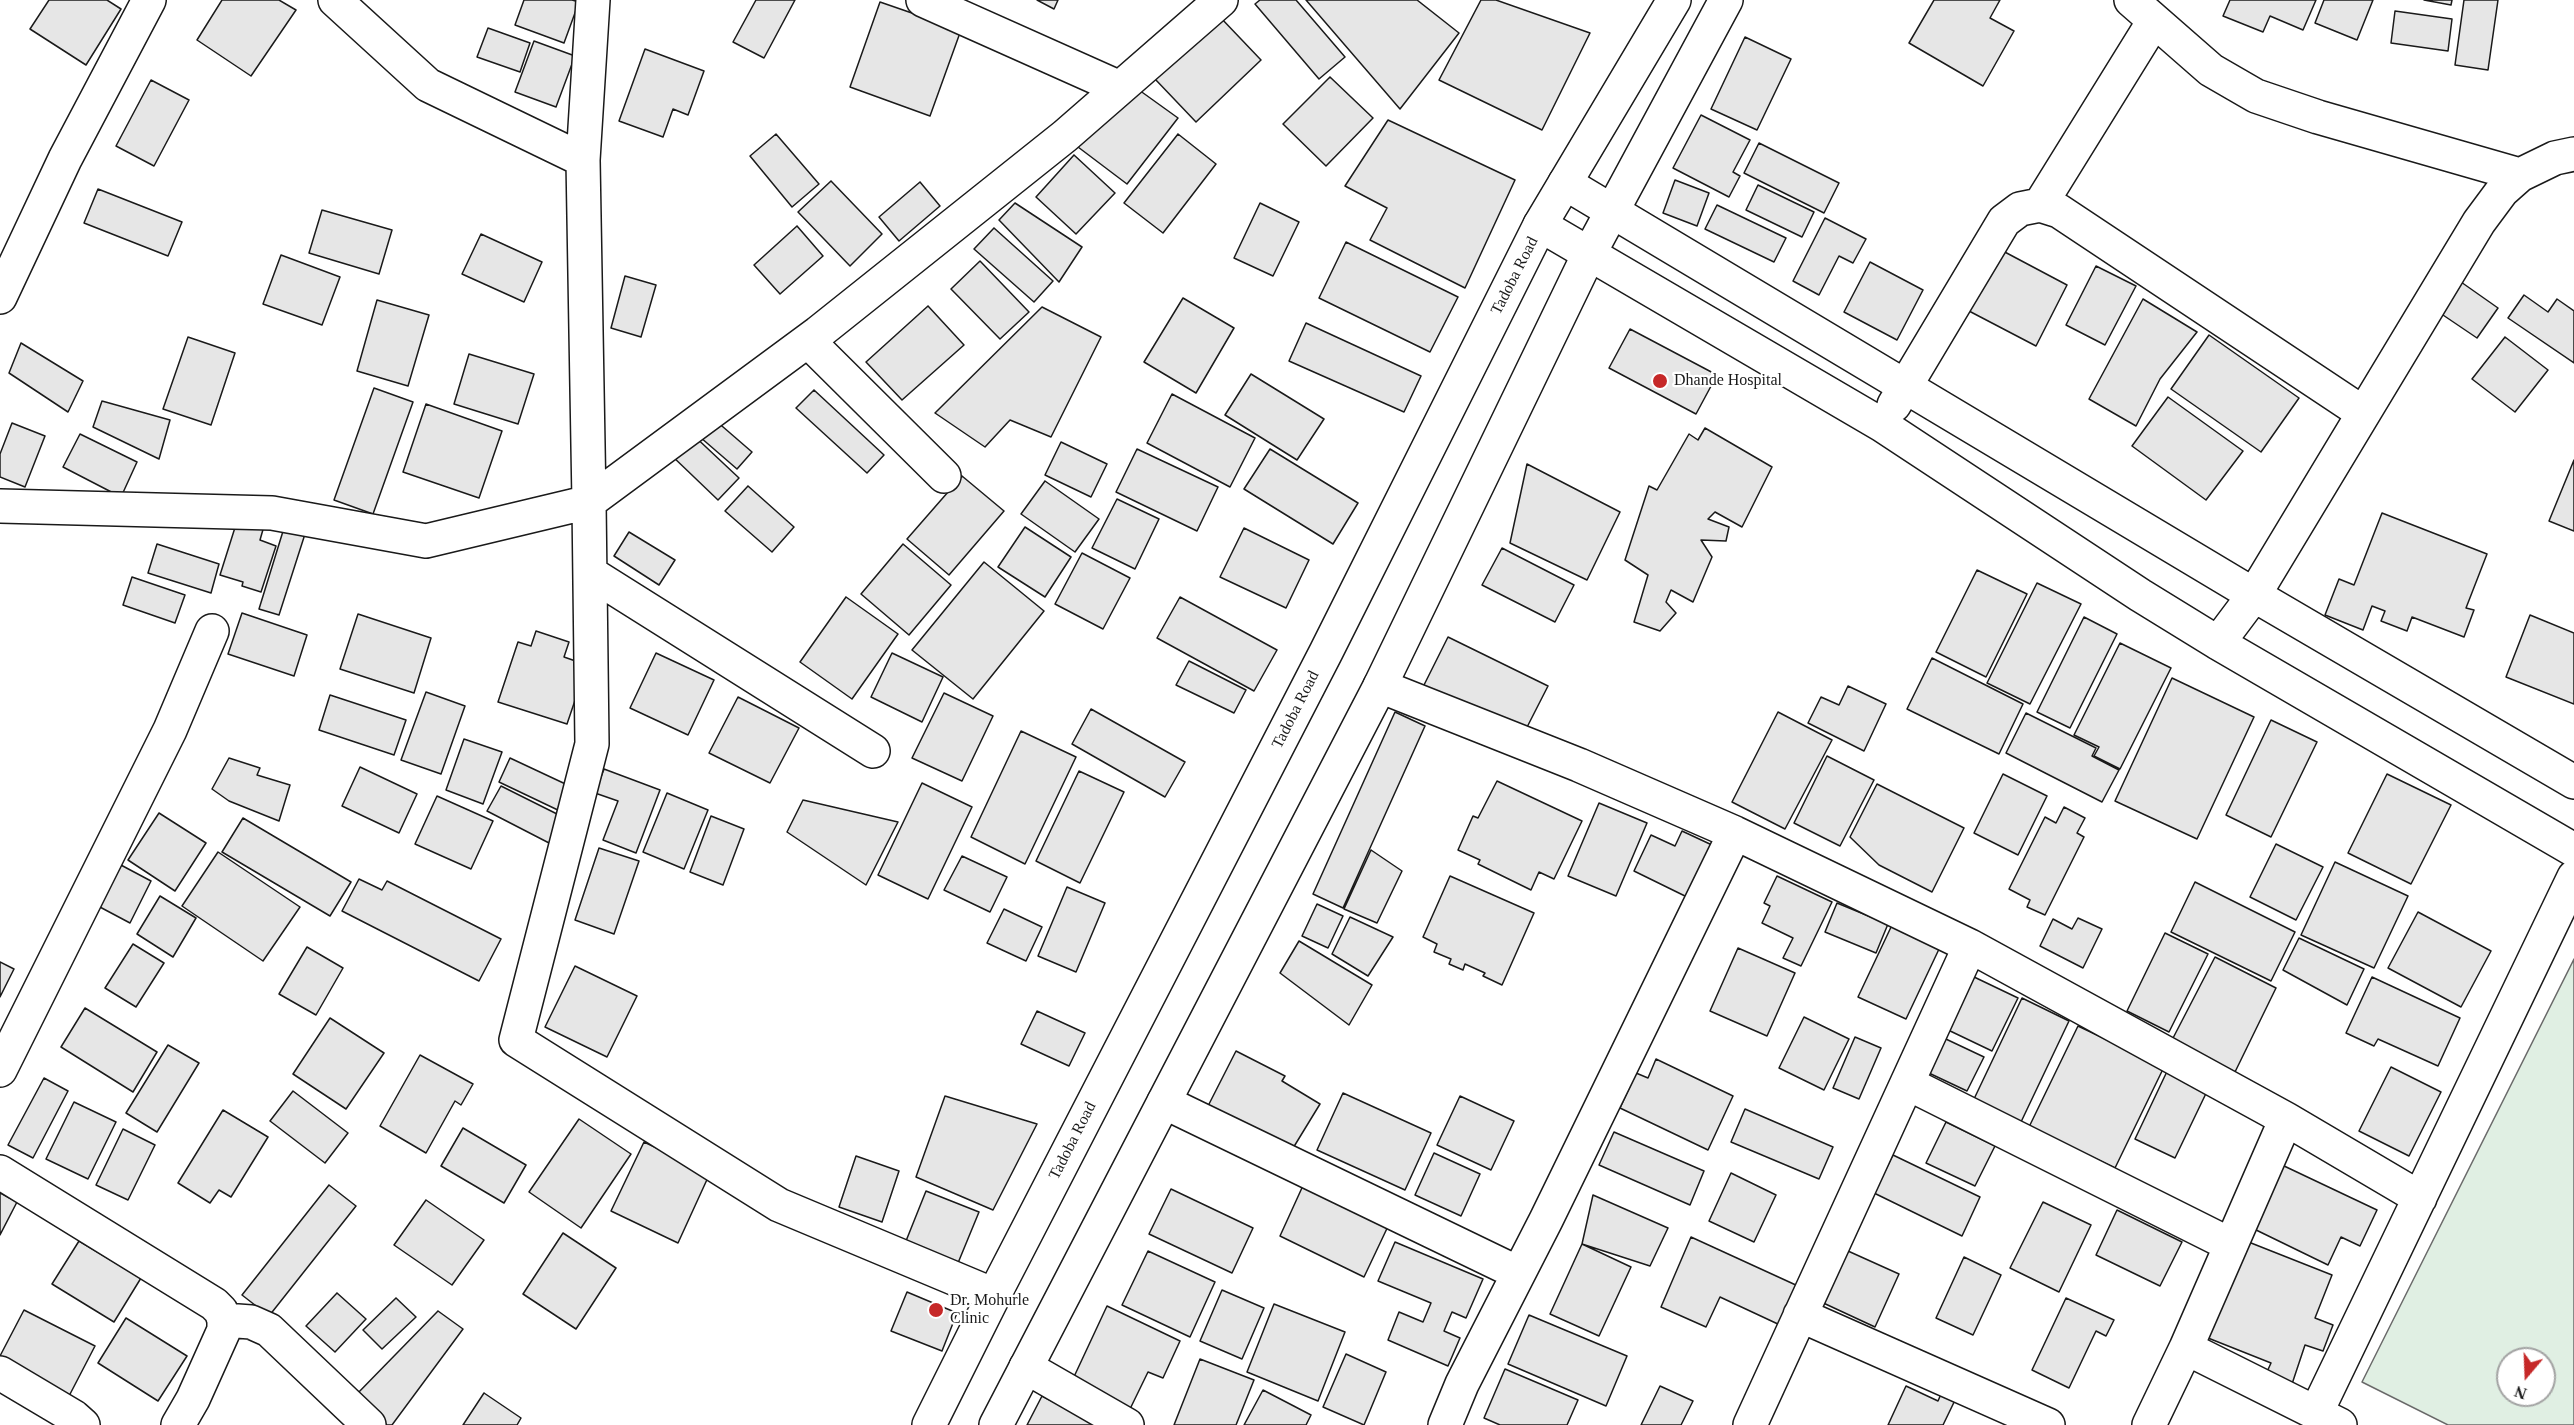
<!DOCTYPE html>
<html>
<head>
<meta charset="utf-8">
<style>
  body { margin:0 }
  #map { position:relative; width:2574px; height:1425px; overflow:hidden; background:#fff; font-family:Georgia,serif }
  canvas { display:block }
  .north { position:absolute; left:2496px; top:1347px; width:60px; height:60px; box-sizing:border-box; background:#fff; border:2px solid #a3a3a3; border-radius:50%; rotate:199deg; font-size:16px; font-weight:700; line-height:24px; text-align:center; color:#1a1a1a }
  .north::after { content:''; display:block; margin:auto; width:21px; height:27px; background:#c62828; clip-path:polygon(50% 0,100% 100%,50% 72%,0 100%) }
</style>
</head>
<body>
<div id="map">
<canvas width="2574" height="1425"></canvas>
<div class="north">N</div>
</div>
<script>
const context = document.querySelector('canvas').getContext('2d');
context.lineJoin = 'round';
function paint(path, color) { context.fillStyle = color; context.fill(path, 'evenodd'); }
const poly = rows => new Path2D(rows.map(r => 'M' + r).join(''));
function trace(path, color, width, dash) { context.strokeStyle = color; context.lineWidth = width; context.lineCap = dash ? 'butt' : 'round'; context.setLineDash(dash || []); context.stroke(path); }
function write(font, color, halo, rows, align = 'center') {
  context.font = font + ' Georgia,serif'; context.lineWidth = 4.5; context.setLineDash([]); context.textBaseline = 'middle'; context.strokeStyle = halo; context.fillStyle = color; for (const [text, x, y, turn = 0] of rows) {
    context.save(); context.translate(x, y); context.rotate((+turn || 0) * Math.PI / 180); context.textAlign = isNaN(turn) ? turn : align; if (halo) context.strokeText(text, 0, 0); context.fillText(text, 0, 0); context.restore();
  }
}
const green = poly([
  [2574,959,2574,1425,2448,1425,2362,1382,2574,959],
  [2508,1359,2544,1359,2544,1395,2508,1395,2508,1359]
]);
const building = poly([
  [49,0,107,0,121,9,86,65,30,29,49,0],
  [222,0,279,0,296,10,251,76,197,40,222,0],
  [524,0,572,0,579,2,564,43,515,25,524,0],
  [756,0,795,0,764,58,733,42,756,0],
  [1037,0,1058,0,1054,9,1037,0],
  [1260,0,1296,0,1345,57,1319,79,1255,4,1260,0],
  [1306,0,1417,0,1459,33,1400,109,1306,0],
  [1481,0,1496,0,1590,33,1542,130,1439,80,1481,0],
  [1934,0,2000,0,1990,18,2014,31,1983,86,1909,43,1934,0],
  [2230,0,2316,0,2303,30,2270,16,2263,32,2223,16,2230,0],
  [2324,0,2373,0,2357,40,2315,23,2324,0],
  [2424,0,2452,0,2451,5,2424,0],
  [2464,0,2498,0,2488,70,2455,65,2464,0],
  [880,2,961,30,930,116,850,87,880,2],
  [2395,11,2452,19,2448,51,2391,43,2395,11],
  [1220,17,1261,60,1196,122,1155,79,1220,17],
  [488,28,530,43,520,72,477,57,488,28],
  [1745,37,1791,59,1757,130,1711,109,1745,37],
  [534,41,575,56,556,107,515,92,534,41],
  [645,49,704,71,688,115,673,109,663,137,619,121,645,49],
  [1330,77,1373,118,1326,166,1283,124,1330,77],
  [151,80,189,100,154,166,116,146,151,80],
  [1139,90,1178,118,1127,184,1078,147,1139,90],
  [1701,115,1750,140,1733,172,1740,176,1729,197,1673,168,1701,115],
  [1388,120,1515,180,1465,288,1370,240,1387,208,1345,186,1388,120],
  [776,134,819,184,792,207,750,156,776,134],
  [1178,134,1216,164,1163,233,1124,203,1178,134],
  [1759,143,1839,183,1824,213,1744,173,1759,143],
  [1074,155,1115,193,1076,234,1036,197,1074,155],
  [1675,180,1709,193,1697,226,1663,213,1675,180],
  [831,181,882,234,850,266,798,212,831,181],
  [920,182,940,206,899,241,879,217,920,182],
  [1758,185,1814,212,1802,237,1746,210,1758,185],
  [98,189,182,222,168,256,84,223,98,189],
  [1015,203,1082,247,1059,282,999,220,1015,203],
  [1260,203,1299,222,1273,276,1234,258,1260,203],
  [1717,205,1786,238,1774,262,1705,229,1717,205],
  [322,210,392,230,379,274,309,253,322,210],
  [1825,218,1866,239,1853,263,1839,256,1819,295,1793,281,1825,218],
  [797,226,823,256,780,294,754,265,797,226],
  [994,228,1053,281,1034,302,974,249,994,228],
  [481,234,542,262,524,302,462,274,481,234],
  [1346,242,1458,297,1430,352,1319,298,1346,242],
  [2001,250,2067,285,2036,346,1969,311,2001,250],
  [281,255,340,277,322,325,263,304,281,255],
  [980,261,1029,312,1000,339,951,289,980,261],
  [1870,262,1923,290,1897,340,1844,312,1870,262],
  [2096,266,2136,286,2105,345,2066,325,2096,266],
  [625,276,656,285,641,337,611,328,625,276],
  [2461,282,2498,308,2477,338,2440,313,2461,282],
  [2524,295,2548,312,2557,299,2574,311,2574,363,2508,318,2524,295],
  [1183,298,1234,328,1196,393,1144,362,1183,298],
  [2143,299,2197,332,2160,379,2136,426,2089,399,2143,299],
  [377,300,429,315,408,386,357,371,377,300],
  [928,306,964,345,902,400,866,362,928,306],
  [1042,307,1101,337,1051,437,1010,420,985,447,935,413,1042,307],
  [1306,323,1421,376,1404,412,1289,361,1306,323],
  [1630,329,1717,375,1696,414,1609,368,1630,329],
  [2209,335,2299,398,2261,452,2171,389,2209,335],
  [188,337,235,353,211,425,163,409,188,337],
  [2505,337,2548,370,2515,412,2472,379,2505,337],
  [21,343,83,381,68,412,9,373,21,343],
  [469,354,534,374,518,424,454,404,469,354],
  [1251,374,1324,419,1297,460,1225,415,1251,374],
  [374,388,413,402,373,514,334,500,374,388],
  [814,390,884,455,867,473,796,408,814,390],
  [1172,394,1255,438,1230,487,1147,443,1172,394],
  [2168,397,2243,451,2206,500,2132,446,2168,397],
  [102,401,170,420,159,459,93,427,102,401],
  [426,404,502,431,479,498,403,472,426,404],
  [715,420,752,452,737,469,700,437,715,420],
  [12,423,45,436,25,487,0,477,0,454,12,423],
  [1705,428,1772,467,1742,527,1715,512,1708,519,1729,527,1726,541,1701,540,1712,557,1693,602,1671,590,1666,602,1676,613,1660,631,1634,622,1648,575,1625,560,1649,486,1657,490,1689,434,1698,440,1705,428],
  [690,432,739,478,718,500,670,454,690,432],
  [80,434,137,462,121,497,63,467,80,434],
  [1061,442,1107,464,1091,497,1045,475,1061,442],
  [1137,449,1218,487,1197,531,1116,492,1137,449],
  [1270,449,1358,503,1333,544,1244,489,1270,449],
  [2574,460,2574,531,2549,521,2574,460],
  [1527,464,1620,512,1587,580,1510,543,1527,464],
  [962,476,1004,511,949,575,907,539,962,476],
  [1045,481,1099,519,1075,552,1021,514,1045,481],
  [748,486,794,527,772,552,725,511,748,486],
  [1117,499,1159,519,1135,569,1092,548,1117,499],
  [2382,513,2487,554,2466,608,2474,610,2464,637,2412,617,2407,631,2381,621,2385,611,2372,606,2363,630,2325,615,2339,579,2354,585,2382,513],
  [238,518,264,526,260,540,276,546,261,592,242,586,243,582,220,575,238,518],
  [1025,527,1071,557,1045,597,998,567,1025,527],
  [284,528,305,534,279,615,259,609,284,528],
  [1244,528,1309,560,1286,608,1220,577,1244,528],
  [629,532,675,560,659,585,614,556,629,532],
  [157,544,219,564,211,593,148,573,157,544],
  [903,544,951,585,909,635,861,594,903,544],
  [1502,548,1574,585,1555,622,1482,585,1502,548],
  [1082,553,1130,578,1103,629,1055,604,1082,553],
  [984,562,1044,611,973,699,912,650,984,562],
  [1977,570,2027,594,1986,677,1936,652,1977,570],
  [132,577,185,595,175,623,123,605,132,577],
  [2037,583,2081,604,2030,704,1987,683,2037,583],
  [846,597,898,634,852,699,800,662,846,597],
  [1180,597,1277,650,1254,691,1157,638,1180,597],
  [242,613,307,635,294,676,228,654,242,613],
  [358,614,431,638,414,693,340,669,358,614],
  [2530,615,2574,633,2574,704,2506,677,2530,615],
  [2084,617,2117,634,2070,728,2037,712,2084,617],
  [536,631,569,642,564,657,587,665,567,724,498,702,518,642,531,646,536,631],
  [1448,637,1548,686,1522,737,1422,689,1448,637],
  [2120,643,2171,668,2120,769,2094,756,2099,747,2074,735,2120,643],
  [656,653,714,680,688,735,630,708,656,653],
  [892,653,943,677,922,722,871,697,892,653],
  [1932,658,2023,704,1999,754,1907,709,1932,658],
  [1189,661,1246,690,1234,713,1176,685,1189,661],
  [2172,678,2254,717,2197,839,2115,801,2172,678],
  [1848,686,1886,704,1864,751,1808,723,1821,697,1839,705,1848,686],
  [426,692,465,706,441,774,401,760,426,692],
  [944,693,993,716,962,781,912,758,944,693],
  [330,695,406,720,394,755,319,730,330,695],
  [738,697,799,728,770,783,709,753,738,697],
  [1091,709,1185,762,1165,797,1072,744,1091,709],
  [1395,712,1425,726,1343,908,1313,894,1395,712],
  [1778,712,1832,740,1785,829,1732,802,1778,712],
  [2026,713,2096,748,2092,756,2119,770,2102,802,2006,753,2026,713],
  [2271,720,2317,742,2271,837,2226,815,2271,720],
  [1021,731,1076,757,1025,864,971,837,1021,731],
  [464,739,502,752,483,804,446,790,464,739],
  [1827,756,1874,780,1840,846,1794,823,1827,756],
  [229,758,260,768,257,775,290,785,279,821,229,801,212,789,229,758],
  [510,758,574,788,562,812,499,782,510,758],
  [360,767,417,794,399,833,342,806,360,767],
  [604,769,660,790,636,853,603,840,618,801,595,793,604,769],
  [1079,771,1124,792,1080,883,1036,861,1079,771],
  [2003,774,2047,796,2018,855,1974,833,2003,774],
  [2387,774,2451,805,2411,884,2348,853,2387,774],
  [1497,781,1582,821,1554,879,1539,872,1531,890,1478,864,1480,860,1458,850,1473,816,1478,818,1497,781],
  [922,783,972,807,928,899,878,875,922,783],
  [1877,784,1964,828,1932,892,1879,865,1850,837,1877,784],
  [501,786,565,818,551,844,487,811,501,786],
  [667,793,708,810,684,869,643,852,667,793],
  [437,796,493,821,471,869,415,844,437,796],
  [803,800,898,822,866,885,787,832,803,800],
  [1599,803,1647,823,1616,896,1568,876,1599,803],
  [2064,807,2085,818,2077,833,2084,837,2045,915,2027,907,2030,900,2009,889,2045,817,2056,823,2064,807],
  [159,813,206,843,175,891,128,860,159,813],
  [711,816,744,829,723,885,690,872,711,816],
  [243,818,351,882,330,916,222,852,243,818],
  [1682,831,1712,845,1687,897,1634,871,1651,835,1675,846,1682,831],
  [2276,844,2323,867,2296,920,2250,897,2276,844],
  [599,848,639,861,614,934,575,920,599,848],
  [1371,850,1402,871,1377,923,1344,909,1371,850],
  [218,852,300,907,263,961,182,906,218,852],
  [962,856,1007,877,990,912,944,890,962,856],
  [2335,862,2408,896,2374,968,2301,935,2335,862],
  [119,864,151,881,130,923,98,906,119,864],
  [1450,876,1534,913,1502,985,1483,976,1485,973,1465,964,1463,970,1449,964,1451,959,1434,952,1437,944,1423,937,1450,876],
  [1777,876,1832,902,1801,966,1783,958,1793,938,1762,923,1770,906,1764,903,1777,876],
  [359,879,382,890,387,881,501,939,479,981,342,911,359,879],
  [2195,882,2295,932,2271,981,2171,932,2195,882],
  [1067,887,1105,903,1076,972,1038,956,1067,887],
  [160,896,196,918,173,957,137,934,160,896],
  [1837,903,1888,924,1876,953,1825,932,1837,903],
  [1317,904,1343,916,1328,948,1302,936,1317,904],
  [1004,909,1042,927,1026,961,987,943,1004,909],
  [2418,912,2491,951,2461,1007,2388,968,2418,912],
  [1350,917,1393,937,1368,976,1332,954,1350,917],
  [2078,918,2102,929,2083,968,2040,946,2053,919,2072,929,2078,918],
  [1892,925,1940,947,1906,1019,1858,997,1892,925],
  [2165,933,2208,954,2169,1032,2127,1011,2165,933],
  [2299,938,2364,969,2347,1005,2283,970,2299,938],
  [1299,941,1372,985,1349,1025,1280,973,1299,941],
  [133,944,164,963,136,1007,105,988,133,944],
  [307,947,343,968,316,1015,279,994,307,947],
  [1738,948,1795,973,1767,1036,1710,1011,1738,948],
  [2215,957,2276,988,2235,1072,2172,1040,2215,957],
  [0,962,14,969,0,997,0,962],
  [575,966,637,996,607,1057,545,1027,575,966],
  [1972,976,2018,998,1992,1051,1946,1029,1972,976],
  [2372,977,2460,1018,2438,1066,2378,1039,2374,1046,2346,1033,2372,977],
  [2022,998,2069,1021,2021,1122,1974,1099,2022,998],
  [85,1008,157,1052,133,1092,61,1047,85,1008],
  [1037,1011,1085,1033,1069,1066,1021,1044,1037,1011],
  [1804,1017,1849,1039,1824,1090,1779,1068,1804,1017],
  [330,1018,384,1053,346,1109,293,1074,330,1018],
  [2078,1026,2164,1067,2115,1168,2029,1127,2078,1026],
  [1931,1032,1984,1057,1967,1091,1914,1066,1931,1032],
  [1855,1037,1881,1048,1859,1099,1833,1088,1855,1037],
  [168,1045,199,1063,157,1132,126,1113,168,1045],
  [1236,1051,1285,1076,1282,1081,1320,1104,1287,1158,1207,1108,1236,1051],
  [420,1055,473,1084,461,1105,455,1101,426,1153,380,1126,420,1055],
  [1656,1059,1733,1096,1708,1150,1620,1108,1636,1073,1648,1078,1656,1059],
  [2171,1063,2211,1083,2175,1158,2135,1139,2171,1063],
  [2391,1067,2441,1092,2409,1156,2359,1131,2391,1067],
  [44,1078,68,1091,33,1158,8,1145,44,1078],
  [293,1091,348,1133,325,1163,270,1121,293,1091],
  [1343,1093,1431,1133,1405,1190,1317,1150,1343,1093],
  [945,1096,1037,1124,993,1210,916,1177,945,1096],
  [1460,1096,1514,1121,1491,1170,1437,1145,1460,1096],
  [74,1102,116,1122,88,1179,46,1159,74,1102],
  [1745,1109,1833,1147,1819,1179,1731,1142,1745,1109],
  [223,1110,268,1137,231,1197,219,1190,210,1203,178,1183,223,1110],
  [579,1119,631,1154,581,1228,529,1192,579,1119],
  [1946,1122,1995,1146,1975,1186,1926,1163,1946,1122],
  [463,1128,526,1165,504,1203,441,1166,463,1128],
  [123,1129,155,1145,128,1200,96,1185,123,1129],
  [1614,1132,1704,1171,1690,1205,1599,1165,1614,1132],
  [644,1142,710,1173,678,1243,611,1211,644,1142],
  [1434,1153,1480,1174,1461,1216,1415,1195,1434,1153],
  [1893,1155,1980,1197,1962,1236,1874,1193,1893,1155],
  [856,1156,899,1171,882,1222,839,1207,856,1156],
  [2282,1165,2377,1210,2360,1246,2341,1237,2328,1265,2252,1228,2282,1165],
  [1731,1173,1776,1195,1754,1242,1709,1221,1731,1173],
  [1306,1179,1391,1220,1364,1277,1280,1236,1306,1179],
  [329,1185,356,1206,269,1316,242,1295,329,1185],
  [1171,1189,1253,1228,1232,1273,1149,1234,1171,1189],
  [926,1191,979,1212,958,1263,906,1241,926,1191],
  [0,1193,17,1202,0,1235,0,1193],
  [1593,1195,1668,1228,1650,1266,1582,1244,1593,1195],
  [426,1200,484,1240,452,1285,394,1245,426,1200],
  [2043,1202,2091,1225,2059,1292,2010,1268,2043,1202],
  [2117,1210,2182,1242,2160,1286,2096,1255,2117,1210],
  [563,1233,616,1268,576,1329,523,1294,563,1233],
  [1691,1237,1798,1286,1780,1325,1720,1297,1706,1327,1661,1307,1691,1237],
  [79,1241,141,1278,114,1322,52,1284,79,1241],
  [2246,1241,2332,1275,2315,1318,2333,1325,2323,1351,2305,1345,2292,1384,2266,1374,2271,1363,2208,1338,2246,1241],
  [1395,1242,1483,1279,1466,1318,1452,1312,1444,1331,1460,1338,1448,1366,1388,1340,1399,1312,1423,1322,1431,1303,1378,1281,1395,1242],
  [1828,1242,1899,1274,1875,1327,1804,1294,1828,1242],
  [1582,1244,1631,1267,1599,1336,1550,1314,1582,1244],
  [1148,1251,1215,1282,1190,1337,1122,1305,1148,1251],
  [1964,1257,2001,1275,1973,1335,1936,1318,1964,1257],
  [1222,1290,1264,1308,1242,1359,1200,1341,1222,1290],
  [907,1292,957,1313,942,1351,891,1331,907,1292],
  [337,1293,366,1319,335,1352,306,1326,337,1293],
  [396,1298,416,1317,382,1349,363,1330,396,1298],
  [2066,1298,2114,1320,2106,1336,2096,1331,2069,1388,2032,1370,2066,1298],
  [1274,1304,1345,1332,1318,1401,1247,1372,1274,1304],
  [1107,1306,1180,1341,1163,1378,1148,1372,1130,1409,1072,1381,1107,1306],
  [24,1310,95,1346,68,1398,0,1363,0,1356,24,1310],
  [438,1311,463,1329,392,1425,387,1425,355,1396,438,1311],
  [1529,1315,1627,1356,1606,1406,1508,1364,1529,1315],
  [126,1318,187,1356,158,1401,98,1363,126,1318],
  [1346,1354,1386,1372,1364,1425,1323,1407,1346,1354],
  [1200,1359,1254,1380,1236,1425,1174,1425,1200,1359],
  [1505,1369,1578,1400,1567,1425,1500,1425,1484,1418,1505,1369],
  [1660,1386,1693,1401,1681,1425,1641,1425,1660,1386],
  [1906,1386,1938,1401,1944,1387,1958,1394,1943,1425,1888,1425,1906,1386],
  [1263,1390,1311,1415,1306,1425,1244,1425,1263,1390],
  [484,1393,521,1418,517,1425,463,1425,484,1393],
  [1042,1396,1098,1425,1027,1425,1042,1396]
]);
const minor = poly([
  [335,0,428,85,583,160],
  [923,0,1120,88],
  [2131,0,2211,70,2256,96,2318,117,2520,175],
  [1565,183,2254,595,2574,782],
  [2040,205,2154,21],
  [1540,225,1882,425,2140,595,2218,643,2574,850],
  [0,297,65,159,149,0],
  [808,341,944,476],
  [1894,405,2004,221,2020,209,2040,205,2059,211,2363,413],
  [589,502,818,333,1065,136,1221,0],
  [589,502,583,160,593,0],
  [0,506,272,513,426,541,589,502,592,744,516,1040,779,1205,994,1295],
  [590,573,873,751],
  [2218,643,2254,595,2479,222,2502,191,2520,175,2555,158,2574,154],
  [1380,686,1579,765,1735,833,1970,946,2286,1119,2186,1348,2340,1425],
  [0,1070,170,730,212,631],
  [1907,1083,2231,1245],
  [1164,1102,1518,1273],
  [2286,1119,2420,1198],
  [0,1172,214,1304,221,1311,224,1320,224,1330,193,1399,178,1425],
  [1800,1315,2048,1425],
  [224,1320,251,1322,269,1330,369,1425],
  [1026,1367,1127,1425],
  [0,1373,74,1417,83,1425],
  [2316,1413,2574,877],
  [1445,1425,1462,1384,1546,1220,1735,833],
  [1750,1425,1970,946],
  [2149,1425,2186,1348]
]);
const major = poly([
  [929,1425,994,1295,1326,652,1540,225,1674,0],
  [996,1425,1380,686,1589,254,1726,0]
]);
const markers = [
  [1660,381,8,"#c62828"],
  [936,1310,8,"#c62828"]
];
const streetNames = [
  ["Tadoba Road",1515,276,-63],
  ["Tadoba Road",1296,710,-63],
  ["Tadoba Road",1073,1141,-63]
];
const poiNames = [
  ["Dhande Hospital",1674,381],
  ["Dr. Mohurle",950,1301],
  ["Clinic",950,1319]
];
paint(green, '#e0efe3');
trace(green, '#6a6a6a', 1.5);
paint(building, '#e6e6e6');
trace(building, '#1a1a1a', 1.5);
trace(minor, '#1a1a1a', 36);
trace(major, '#1a1a1a', 36);
trace(minor, '#fff', 33);
trace(major, '#fff', 33);
for (const [x, y, r, color] of markers) { const dot = new Path2D(); dot.arc(x, y, r, 0, 2 * Math.PI); context.fillStyle = color; context.fill(dot); trace(dot, '#fff', 2); }
write('16px', '#1a1a1a', '#fff', streetNames);
write('16px', '#1a1a1a', '#fff', poiNames, 'left');
</script>
</body>
</html>
